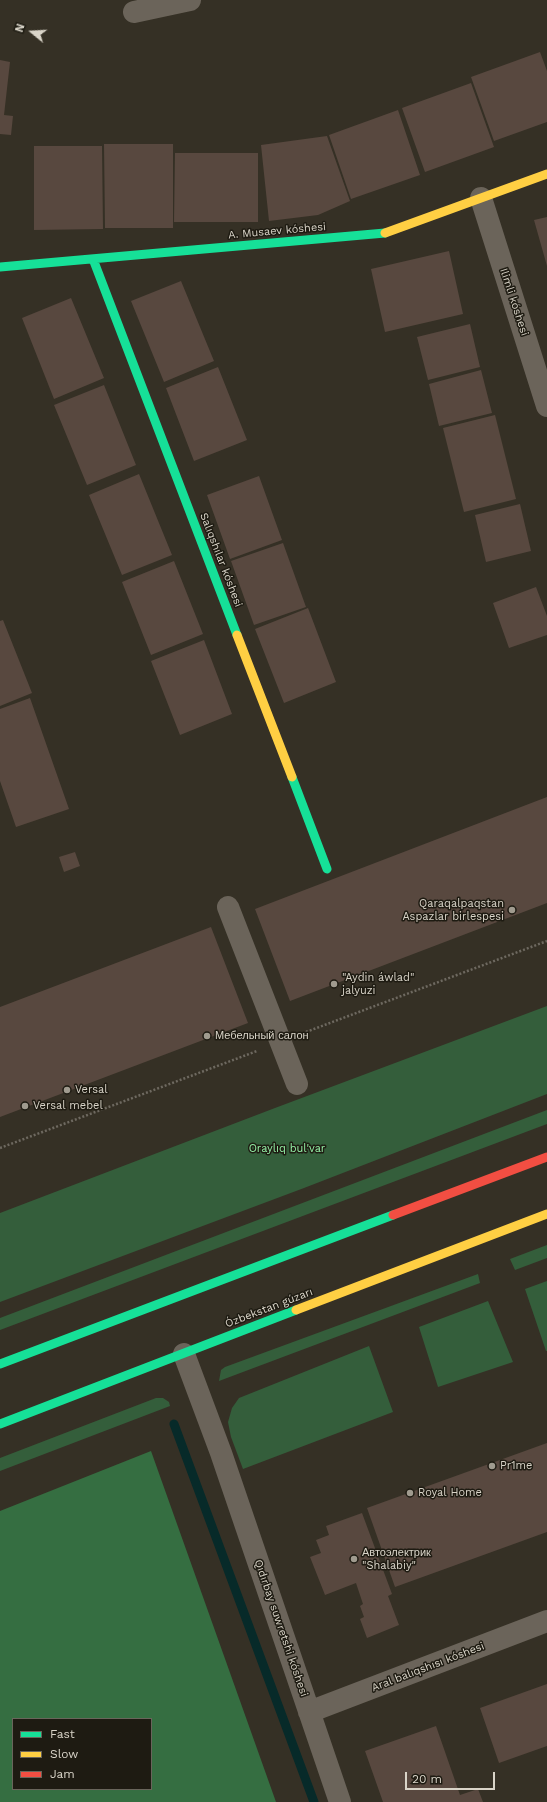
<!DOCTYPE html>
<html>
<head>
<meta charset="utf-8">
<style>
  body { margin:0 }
  #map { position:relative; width:547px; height:1802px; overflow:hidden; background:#353025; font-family:"Work Sans",sans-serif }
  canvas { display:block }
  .legend { position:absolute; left:12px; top:1718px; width:140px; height:72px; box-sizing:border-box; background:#1e1b12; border:1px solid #69655b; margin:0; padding:5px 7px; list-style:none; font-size:12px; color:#d9d4c8 }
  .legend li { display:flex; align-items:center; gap:8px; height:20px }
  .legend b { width:20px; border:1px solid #69655b }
  .north { position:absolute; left:12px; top:12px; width:40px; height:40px; -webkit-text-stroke:3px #1e1b12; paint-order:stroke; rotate:288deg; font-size:11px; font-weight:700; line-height:16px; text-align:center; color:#d9d4c8 }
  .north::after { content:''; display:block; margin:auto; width:14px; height:18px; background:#d9d4c8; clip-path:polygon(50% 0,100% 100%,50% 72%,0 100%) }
  .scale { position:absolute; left:405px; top:1772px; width:90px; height:18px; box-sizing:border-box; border:2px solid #d9d4c8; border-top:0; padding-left:5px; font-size:12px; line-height:14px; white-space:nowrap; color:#d9d4c8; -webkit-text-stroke:3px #1e1b12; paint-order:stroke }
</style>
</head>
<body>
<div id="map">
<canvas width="547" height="1802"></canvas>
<ul class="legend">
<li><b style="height:5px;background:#16e098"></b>Fast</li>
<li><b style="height:5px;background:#ffcf43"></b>Slow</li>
<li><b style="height:5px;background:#f24e42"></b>Jam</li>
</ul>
<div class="north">N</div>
<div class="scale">20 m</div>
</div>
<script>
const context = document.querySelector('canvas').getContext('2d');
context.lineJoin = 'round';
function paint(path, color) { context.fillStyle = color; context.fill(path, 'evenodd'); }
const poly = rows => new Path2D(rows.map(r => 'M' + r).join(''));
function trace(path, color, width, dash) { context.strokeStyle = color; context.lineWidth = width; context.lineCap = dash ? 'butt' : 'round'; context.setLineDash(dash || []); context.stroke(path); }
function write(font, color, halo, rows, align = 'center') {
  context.font = font + ' "Work Sans",sans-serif'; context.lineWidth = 3; context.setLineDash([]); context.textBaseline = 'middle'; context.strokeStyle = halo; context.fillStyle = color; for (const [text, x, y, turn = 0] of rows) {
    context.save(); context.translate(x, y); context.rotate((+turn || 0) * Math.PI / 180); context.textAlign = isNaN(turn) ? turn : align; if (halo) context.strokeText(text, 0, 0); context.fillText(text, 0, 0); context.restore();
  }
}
const green = poly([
  [547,1006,547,1094,304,1188,0,1302,0,1213,275,1108],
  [547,1110,547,1124,0,1330,0,1318],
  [547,1245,547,1258,515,1270,510,1259],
  [478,1274,480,1283,219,1381,221,1370,225,1367],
  [547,1281,547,1351,546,1351,525,1289],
  [488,1301,513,1362,438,1387,419,1327],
  [369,1346,393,1412,243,1469,231,1437,228,1422,232,1408,239,1398],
  [156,1398,163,1398,169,1402,170,1406,0,1471,0,1458]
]);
const forest = poly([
  [151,1451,276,1802,0,1802,0,1511],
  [13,1719,151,1719,151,1789,13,1789]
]);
const stream = poly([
  [174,1424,314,1802]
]);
const building = poly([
  [540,52,547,71,547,122,494,141,471,77],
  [0,60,10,62,4,115,13,116,11,135,0,134],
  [471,83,494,147,425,172,402,108],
  [398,110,420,175,351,199,329,135],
  [327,136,350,201,318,215,269,221,261,145],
  [104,144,173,144,173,228,105,228],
  [34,146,102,146,103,229,34,230],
  [175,153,258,153,258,222,174,222],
  [547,217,547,266,534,220],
  [449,251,463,314,385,332,371,269],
  [181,281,214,361,164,382,131,301],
  [71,298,104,378,54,399,22,318],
  [470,324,480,367,428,380,417,337],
  [218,367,247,440,194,461,166,388],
  [481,370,492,413,439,426,429,384],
  [104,385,136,465,87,485,54,405],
  [495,415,516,499,464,512,443,428],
  [139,474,172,555,122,575,89,495],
  [259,476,282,540,230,559,207,495],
  [520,504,531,551,486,562,475,515],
  [283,543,306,607,254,625,231,561],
  [174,561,203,634,151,655,122,582],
  [536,587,547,616,547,635,509,648,493,603],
  [308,608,336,682,284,703,255,629],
  [3,620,32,693,0,706,0,621],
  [204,640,232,714,180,735,151,661],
  [30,698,69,809,16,827,0,781,0,709],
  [547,797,547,903,290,1001,255,909],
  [75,852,80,866,64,872,59,857],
  [211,927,248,1023,0,1117,0,1007],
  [547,1443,547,1532,395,1587,367,1508],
  [362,1513,392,1594,388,1596,399,1625,367,1638,360,1619,364,1617,360,1606,363,1604,356,1583,325,1595,310,1557,321,1553,316,1540,329,1535,326,1526],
  [547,1684,547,1746,499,1763,480,1708],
  [436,1726,460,1795,478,1789,483,1802,383,1802,365,1751]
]);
const path = poly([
  [306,1032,547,941],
  [0,1148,257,1051]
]);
const street = poly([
  [134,12,190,0],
  [481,198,547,406],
  [228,907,297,1084],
  [184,1354,221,1453,340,1802],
  [309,1712,547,1621]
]);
const fast = poly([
  [93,259,237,635],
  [0,267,385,233],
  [292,777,327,869],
  [0,1364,393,1215],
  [0,1424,296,1310]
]);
const slow = poly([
  [385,233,547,174],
  [237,635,292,777],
  [296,1310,547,1214]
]);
const jam = poly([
  [393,1215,547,1157]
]);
const markers = [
  [512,910,4,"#a09b8f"],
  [334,984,4,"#a09b8f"],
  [207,1036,4,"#a09b8f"],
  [67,1090,4,"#a09b8f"],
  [25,1106,4,"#a09b8f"],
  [492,1466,4,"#a09b8f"],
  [410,1493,4,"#a09b8f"],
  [354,1559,4,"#a09b8f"]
];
const streetNames = [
  ["A. Musaev kóshesi",277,231,-5],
  ["Ilimli kóshesi",514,302,72],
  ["Salıqshılar kóshesi",221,560,69],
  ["Ózbekstan gúzarı",269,1308,-21],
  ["Qıdırbay suwretshi kóshesi",281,1628,71],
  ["Aral balıqshısı kóshesi",428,1667,-21]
];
const poiNames = [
  ["Qaraqalpaqstan",504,904,"right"],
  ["Aspazlar birlespesi",504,917,"right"],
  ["\"Aydin áwlad\"",342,978],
  ["jalyuzi",342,991],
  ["Мебельный салон",215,1036],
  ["Versal",75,1090],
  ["Versal mebel",33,1106],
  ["Pr1me",500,1466],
  ["Royal Home",418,1493],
  ["Автоэлектрик",362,1553],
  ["\"Shalabiy\"",362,1566]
];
const parkNames = [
  ["Oraylıq bul'var",287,1149]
];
paint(green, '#345e3b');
paint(forest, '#356e41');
trace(stream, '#072a29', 9);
paint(building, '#58483f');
trace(path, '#6e6960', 2.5, [2, 2]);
trace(street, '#6b645a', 22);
trace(fast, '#16e098', 9);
trace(slow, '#ffcf43', 9);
trace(jam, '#f24e42', 9);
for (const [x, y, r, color] of markers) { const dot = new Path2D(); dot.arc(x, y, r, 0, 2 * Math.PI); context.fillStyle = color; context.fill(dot); trace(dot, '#1e1b12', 1.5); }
write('11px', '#d9d4c8', '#1e1b12', streetNames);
write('11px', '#d9d4c8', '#1e1b12', poiNames, 'left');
write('11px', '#94f0a6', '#1e1b12', parkNames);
</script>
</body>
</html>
